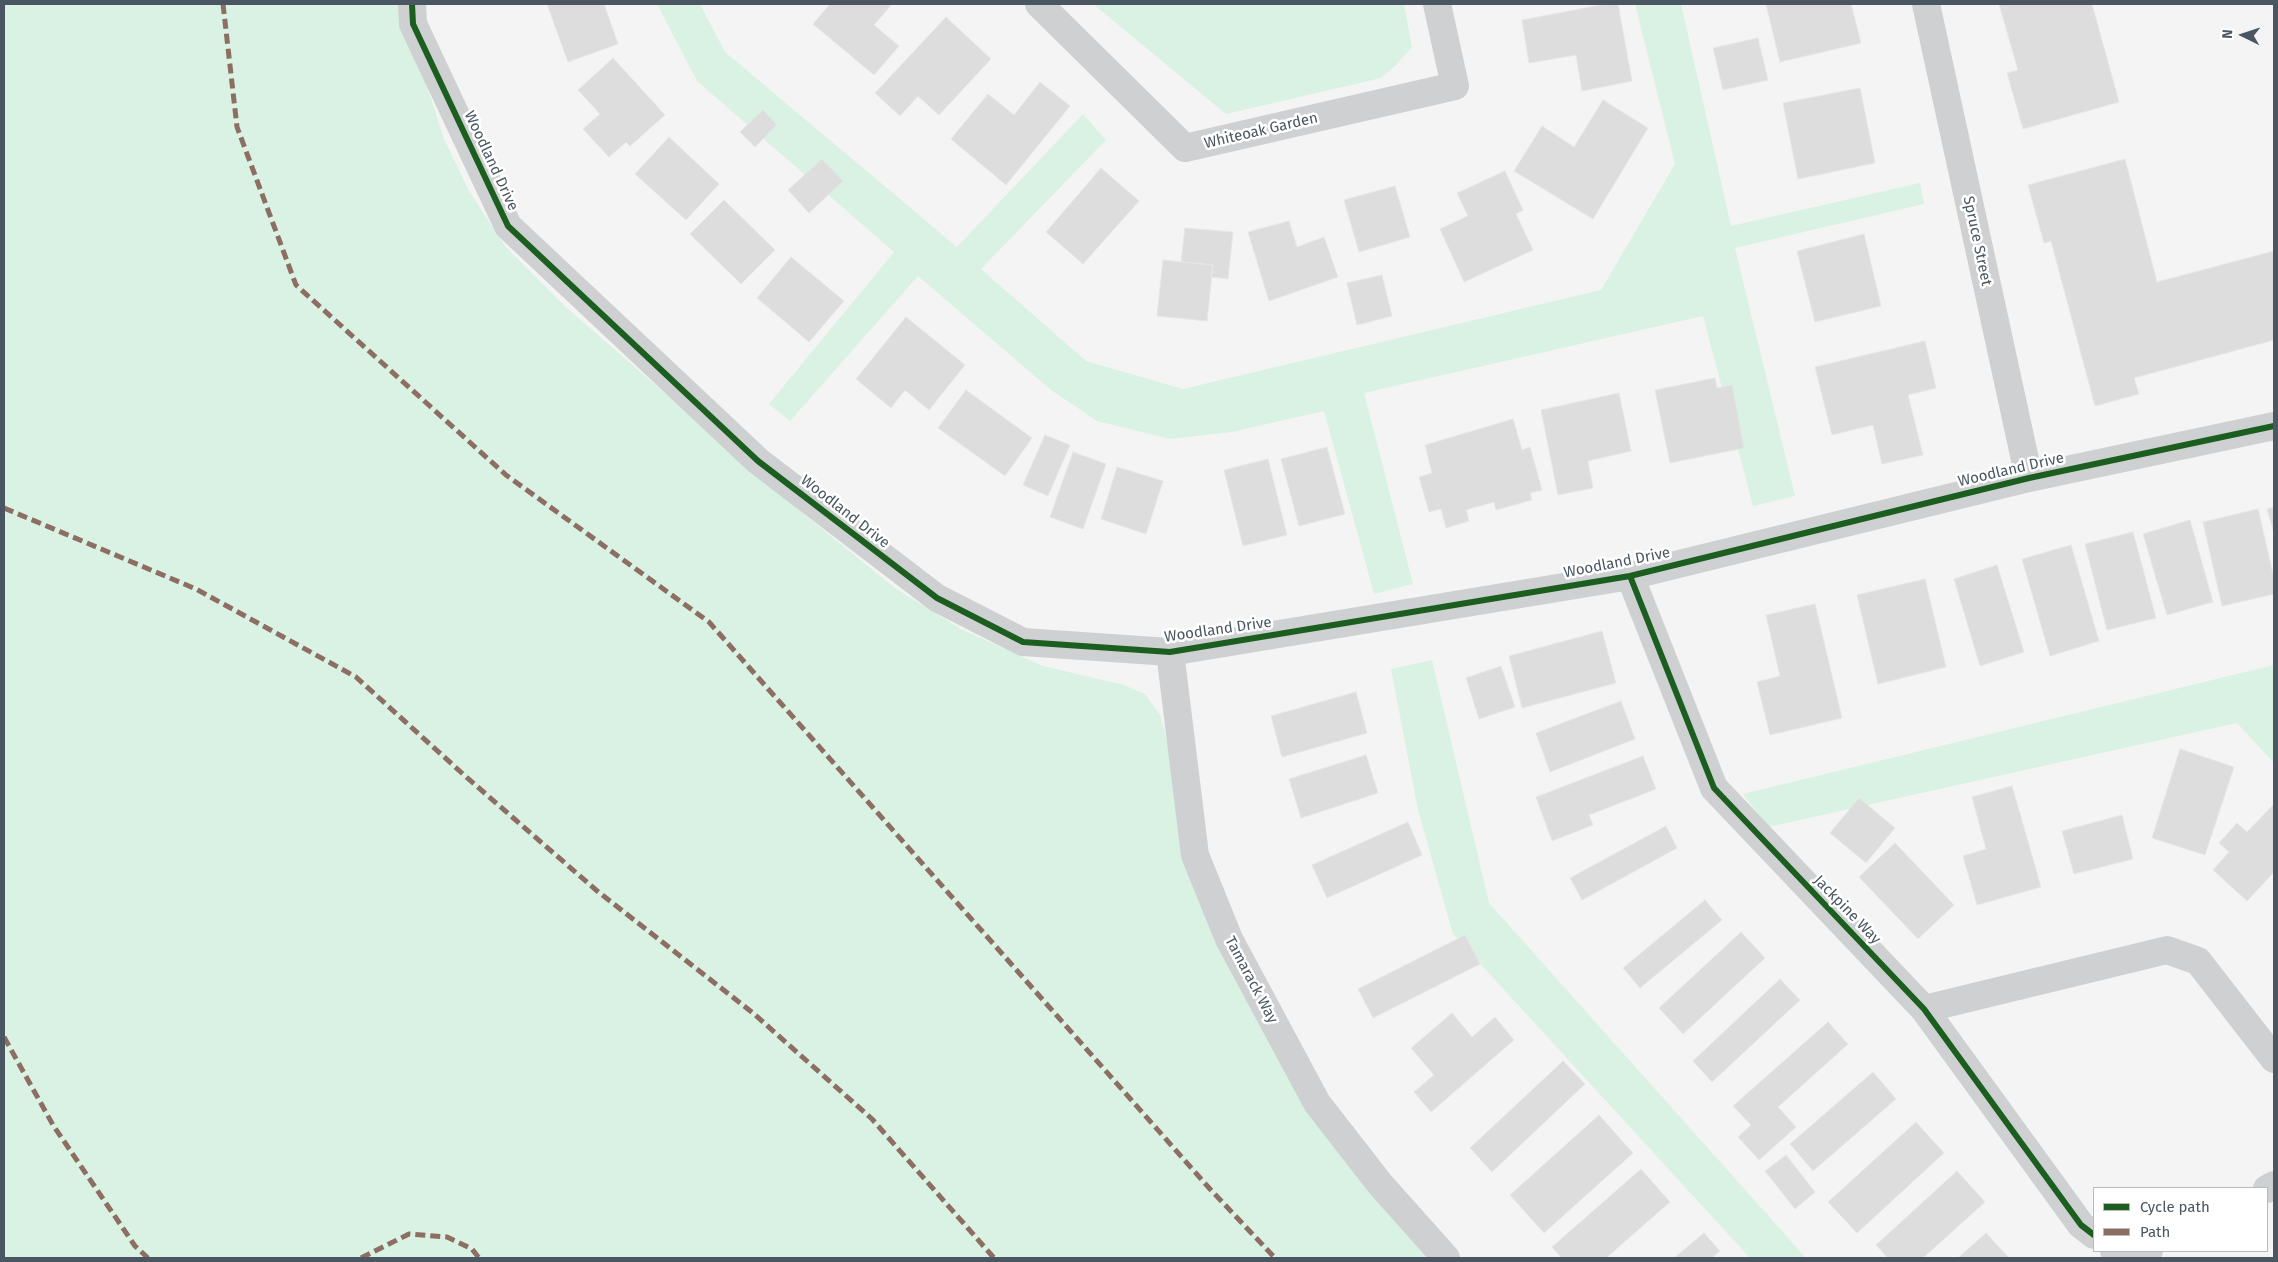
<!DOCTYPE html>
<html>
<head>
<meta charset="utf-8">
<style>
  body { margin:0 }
  #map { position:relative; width:2278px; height:1262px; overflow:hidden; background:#f4f4f4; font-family:"Fira Sans",sans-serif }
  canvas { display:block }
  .frame { position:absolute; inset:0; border:5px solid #4a5661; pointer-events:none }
  .legend { position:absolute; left:2093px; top:1187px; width:175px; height:65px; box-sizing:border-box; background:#fff; border:1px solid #b7bbc0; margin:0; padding:6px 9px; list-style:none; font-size:15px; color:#4a5661 }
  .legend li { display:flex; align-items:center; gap:10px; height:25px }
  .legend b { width:25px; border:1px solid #b7bbc0 }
  .north { position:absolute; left:2218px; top:10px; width:50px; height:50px; -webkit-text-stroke:4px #fff; paint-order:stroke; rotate:274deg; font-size:14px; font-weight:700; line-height:20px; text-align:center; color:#4a5661 }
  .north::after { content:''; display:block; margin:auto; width:18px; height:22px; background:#4a5661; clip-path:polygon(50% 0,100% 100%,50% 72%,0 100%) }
</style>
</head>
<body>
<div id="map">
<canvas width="2278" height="1262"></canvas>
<div class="frame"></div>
<ul class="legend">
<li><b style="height:6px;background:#1b5e20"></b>Cycle path</li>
<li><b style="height:6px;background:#8d6e63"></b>Path</li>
</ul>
<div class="north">N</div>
</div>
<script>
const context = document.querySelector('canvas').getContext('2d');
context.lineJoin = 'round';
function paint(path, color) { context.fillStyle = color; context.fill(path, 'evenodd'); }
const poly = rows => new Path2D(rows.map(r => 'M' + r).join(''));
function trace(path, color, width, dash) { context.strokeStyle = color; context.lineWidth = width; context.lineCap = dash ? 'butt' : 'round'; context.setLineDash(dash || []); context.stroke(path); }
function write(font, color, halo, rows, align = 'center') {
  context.font = font + ' "Fira Sans",sans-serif'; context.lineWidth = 5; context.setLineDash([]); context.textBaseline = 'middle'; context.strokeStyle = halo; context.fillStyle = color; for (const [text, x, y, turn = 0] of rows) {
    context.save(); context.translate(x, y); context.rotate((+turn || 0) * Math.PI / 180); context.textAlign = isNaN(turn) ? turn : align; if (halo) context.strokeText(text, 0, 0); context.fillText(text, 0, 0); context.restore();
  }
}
const green = poly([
  [4,4,407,4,409,30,444,139,469,191,505,246,568,309,811,520,895,588,961,629,1043,666,1124,685,1145,694,1160,715,1173,761,1268,1038,1432,1258,4,1258],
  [657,4,700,4,725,52,957,247,1083,114,1106,140,981,269,1086,361,1183,389,1601,290,1675,164,1635,4,1681,4,1731,226,1920,183,1924,204,1735,248,1795,496,1753,506,1703,316,1364,393,1413,584,1374,594,1324,411,1232,432,1170,439,1097,421,1051,390,918,276,790,421,769,404,894,252,697,81],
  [1093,4,1404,4,1412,47,1396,65,1381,78,1226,114],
  [1432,660,1489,903,1806,1258,1750,1258,1453,934,1418,810,1391,669],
  [2274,665,2274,763,2237,723,1768,827,1743,794]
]);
const building = poly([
  [547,4,604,4,618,44,568,62,547,4],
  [830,4,892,4,874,25,899,46,874,75,813,24,830,4],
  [1606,4,1618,4,1632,81,1582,91,1576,55,1529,63,1522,20,1606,4],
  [1766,4,1851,4,1861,43,1780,62,1766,4],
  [1999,4,2092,4,2119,102,2023,129,2007,73,2018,70,1999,4],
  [946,17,991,59,939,115,918,96,900,116,875,93,946,17],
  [1758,38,1768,80,1723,90,1713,48,1758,38],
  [613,58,665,115,630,146,626,142,609,157,583,129,600,114,578,90,613,58],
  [1040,82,1070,106,1006,185,951,139,988,94,1014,115,1040,82],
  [1860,88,1875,163,1798,179,1783,103,1860,88],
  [1603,100,1648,128,1593,219,1514,171,1542,126,1574,147,1603,100],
  [763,110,777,125,755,147,740,132,763,110],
  [669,137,719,184,686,220,635,174,669,137],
  [822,159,843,181,809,213,788,190,822,159],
  [2125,159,2157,282,2274,251,2274,340,2134,378,2139,394,2095,406,2051,241,2044,243,2028,185,2125,159],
  [1101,168,1139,201,1083,264,1046,232,1101,168],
  [1505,171,1523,210,1516,214,1533,250,1464,282,1440,229,1468,216,1457,193,1505,171],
  [1395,186,1410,237,1359,252,1344,200,1395,186],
  [724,200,775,250,741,284,690,234,724,200],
  [1289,221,1297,247,1324,237,1338,277,1269,301,1248,232,1289,221],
  [1185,228,1233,232,1228,279,1211,277,1213,265,1181,262,1185,228],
  [1864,234,1881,306,1815,322,1797,251,1864,234],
  [791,257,844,301,809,342,757,298,791,257],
  [1163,260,1213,265,1207,321,1157,316,1163,260],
  [1382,275,1392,316,1357,325,1347,283,1382,275],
  [906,317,965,365,929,410,905,390,891,408,856,379,906,317],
  [1925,341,1936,388,1908,395,1923,455,1882,464,1873,425,1832,435,1815,367,1925,341],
  [1715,378,1717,388,1732,385,1744,448,1670,463,1655,390,1715,378],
  [966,390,1032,438,1005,476,938,428,966,390],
  [1619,393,1631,451,1588,461,1593,488,1558,495,1541,410,1619,393],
  [1513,419,1522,450,1530,447,1542,490,1530,493,1532,500,1496,510,1494,502,1466,510,1469,521,1446,528,1441,509,1429,512,1419,477,1432,473,1425,445,1513,419],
  [1045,435,1070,445,1048,496,1023,485,1045,435],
  [1327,447,1345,514,1299,526,1281,459,1327,447],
  [1073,452,1106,464,1083,529,1050,517,1073,452],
  [1268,459,1287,535,1243,546,1224,470,1268,459],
  [1117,467,1163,481,1146,534,1101,519,1117,467],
  [2274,507,2274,533,2267,509,2274,507],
  [2258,509,2274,578,2274,594,2222,606,2203,522,2258,509],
  [2190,520,2213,602,2167,615,2143,534,2190,520],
  [2133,532,2156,618,2107,630,2085,544,2133,532],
  [2071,545,2099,641,2050,656,2022,559,2071,545],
  [1997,565,2024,652,1980,666,1954,579,1997,565],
  [1925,579,1946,667,1878,684,1857,595,1925,579],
  [1815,604,1842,718,1770,735,1757,682,1780,676,1766,615,1815,604],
  [1602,631,1616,683,1522,708,1509,656,1602,631],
  [1501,666,1515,707,1479,719,1466,678,1501,666],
  [1356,692,1367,733,1282,757,1271,716,1356,692],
  [1621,701,1635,739,1550,772,1536,733,1621,701],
  [2180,749,2234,767,2205,855,2152,838,2180,749],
  [1366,755,1378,793,1301,818,1289,779,1366,755],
  [1643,756,1656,789,1589,815,1593,825,1552,841,1536,797,1643,756],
  [2012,786,2041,887,1977,905,1963,856,1986,849,1972,797,2012,786],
  [1859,798,1895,828,1866,863,1830,833,1859,798],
  [2274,804,2274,872,2247,901,2213,870,2229,852,2219,843,2237,823,2247,832,2274,804],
  [2122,815,2133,859,2074,874,2062,831,2122,815],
  [1408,822,1422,855,1327,898,1312,865,1408,822],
  [1666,826,1677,848,1582,900,1570,878,1666,826],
  [1895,843,1954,905,1918,939,1859,877,1895,843],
  [1705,900,1722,920,1640,988,1623,968,1705,900],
  [1741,932,1765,958,1683,1034,1659,1008,1741,932],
  [1465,935,1480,964,1373,1018,1358,989,1465,935],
  [1780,979,1800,1000,1712,1082,1693,1061,1780,979],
  [1452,1013,1472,1037,1495,1017,1514,1040,1431,1112,1414,1092,1434,1075,1411,1048,1452,1013],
  [1828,1022,1848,1044,1778,1107,1796,1127,1759,1160,1738,1137,1751,1125,1733,1106,1828,1022],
  [1563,1061,1585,1084,1492,1172,1470,1148,1563,1061],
  [1873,1072,1896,1099,1813,1171,1790,1144,1873,1072],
  [1599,1115,1633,1153,1544,1233,1510,1195,1599,1115],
  [1916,1122,1944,1153,1857,1233,1828,1202,1916,1122],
  [1786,1155,1815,1192,1795,1209,1765,1171,1786,1155],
  [1641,1169,1670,1202,1606,1258,1562,1258,1552,1247,1641,1169],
  [1957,1171,1985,1202,1923,1258,1888,1258,1876,1245,1957,1171],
  [1704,1233,1720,1251,1711,1258,1674,1258,1704,1233],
  [1986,1233,2009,1258,1958,1258,1986,1233]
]);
const minor = poly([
  [412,4,413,24,508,226,758,461,937,598,1023,642,1170,652,1630,576,2029,478,2274,426],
  [1039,4,1185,148,1455,86,1437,4],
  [1926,4,2029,478],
  [1630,576,1714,788,1924,1009,2081,1225,2094,1235],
  [1170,652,1195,855,1229,939,1317,1103,1380,1184,1446,1258],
  [1924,1009,2167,950,2198,961,2274,1059],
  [2267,1189,2274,1185],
  [2114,1251,2121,1256,2149,1251]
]);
const quiet = poly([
  [223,4,237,127,296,285,506,475,709,622,1210,1189,1275,1258],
  [4,508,196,589,356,677,464,775,596,890,753,1013,872,1119,994,1258],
  [4,1037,53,1125,135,1246,148,1258],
  [361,1258,409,1234,447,1237,472,1249,479,1258]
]);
const cycleway = poly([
  [412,4,413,24,508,226,758,461,937,598,1023,642,1170,652,1630,576,2029,478,2274,426],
  [1630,576,1714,788,1924,1009,2081,1225,2094,1235]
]);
const streetNames = [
  ["Whiteoak Garden",1261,131,-13],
  ["Woodland Drive",491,161,65],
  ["Spruce Street",1977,241,78],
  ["Woodland Drive",2011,470,-13],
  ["Woodland Drive",845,512,38],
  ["Woodland Drive",1617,563,-11],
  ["Woodland Drive",1218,630,-8],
  ["Jackpine Way",1847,910,46],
  ["Tamarack Way",1251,980,62]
];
paint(green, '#d9f2e3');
paint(building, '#ddddde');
trace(building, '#e5e6e7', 1);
trace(minor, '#ced0d2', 28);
trace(quiet, '#8d6e63', 5, [10, 5]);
trace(cycleway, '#1b5e20', 6);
write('15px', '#4a5661', '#fff', streetNames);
</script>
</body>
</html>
